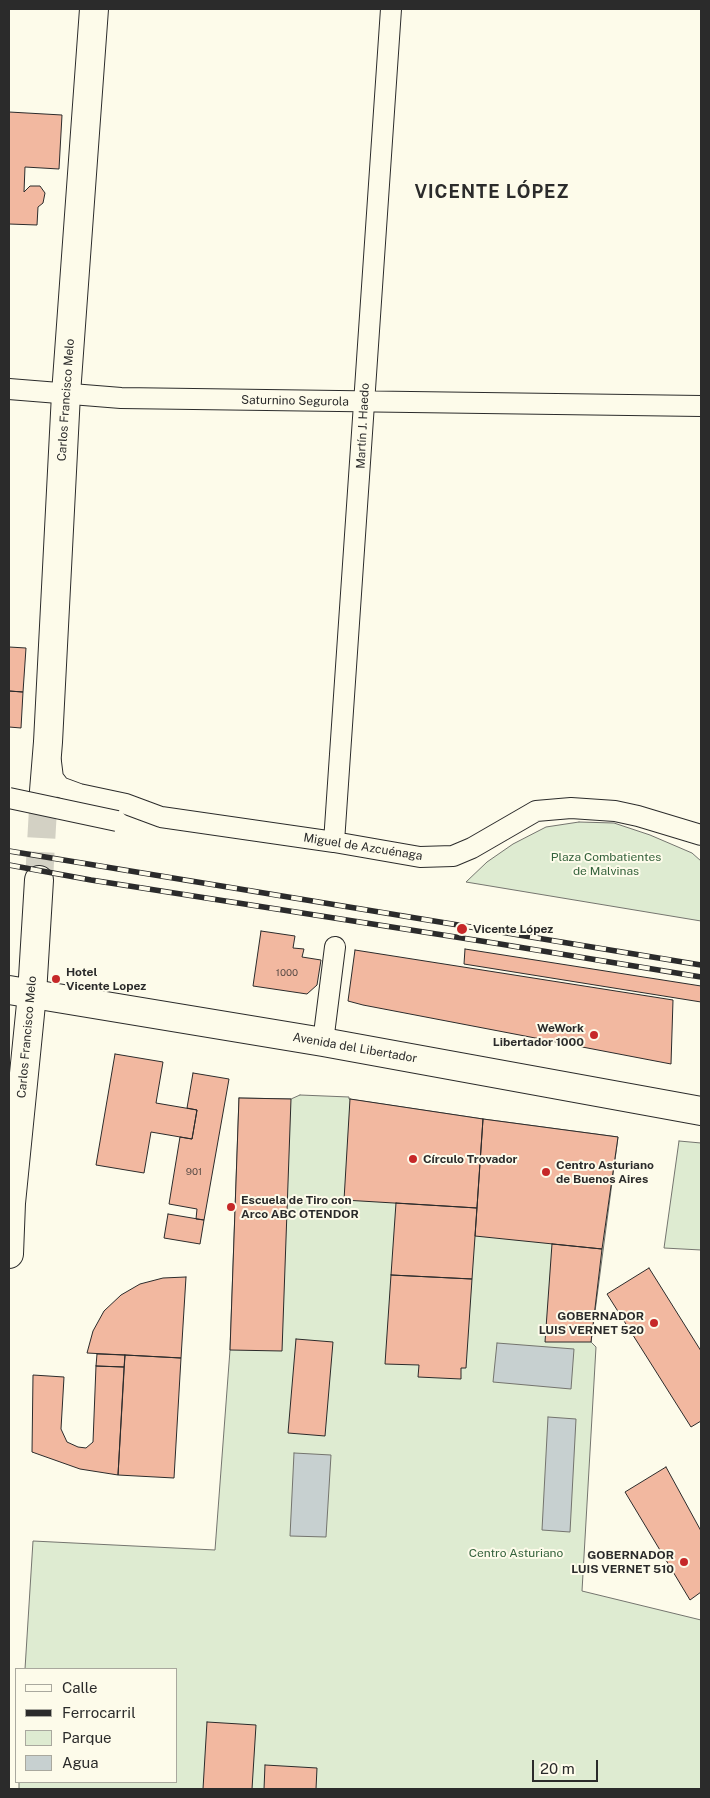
<!DOCTYPE html>
<html>
<head>
<meta charset="utf-8">
<style>
  body { margin:0 }
  #map { position:relative; width:710px; height:1798px; overflow:hidden; background:#fdfbea; font-family:"Public Sans",sans-serif }
  canvas { display:block }
  .frame { position:absolute; inset:0; border:10px solid #2b2b2b; pointer-events:none }
  .legend { position:absolute; left:15px; top:1668px; width:162px; height:115px; box-sizing:border-box; background:#fdfbea; border:1px solid #a9a89e; margin:0; padding:6px 9px; list-style:none; font-size:15px; color:#2b2b2b }
  .legend li { display:flex; align-items:center; gap:10px; height:25px }
  .legend b { width:25px; border:1px solid #a9a89e }
  .scale { position:absolute; left:532px; top:1760px; width:66px; height:22px; box-sizing:border-box; border:2px solid #2b2b2b; border-top:0; padding-left:6px; font-size:15px; line-height:18px; white-space:nowrap; color:#2b2b2b; -webkit-text-stroke:4px #fdfbea; paint-order:stroke }
</style>
</head>
<body>
<div id="map">
<canvas width="710" height="1798"></canvas>
<div class="frame"></div>
<ul class="legend">
<li><b style="height:6px;background:#fdfbea"></b>Calle</li>
<li><b style="height:6px;background:#2b2b2b"></b>Ferrocarril</li>
<li><b style="height:14px;background:#deebd1"></b>Parque</li>
<li><b style="height:14px;background:#c7d0d0"></b>Agua</li>
</ul>
<div class="scale">20 m</div>
</div>
<script>
const context = document.querySelector('canvas').getContext('2d');
context.lineJoin = 'round';
function paint(path, color) { context.fillStyle = color; context.fill(path, 'evenodd'); }
const poly = rows => new Path2D(rows.map(r => 'M' + r).join(''));
function trace(path, color, width, dash) { context.strokeStyle = color; context.lineWidth = width; context.lineCap = dash ? 'butt' : 'round'; context.setLineDash(dash || []); context.stroke(path); }
function write(font, color, halo, rows, align = 'center') {
  context.font = font + ' "Public Sans",sans-serif'; context.lineWidth = 4; context.setLineDash([]); context.textBaseline = 'middle'; context.strokeStyle = halo; context.fillStyle = color; for (const [text, x, y, turn = 0] of rows) {
    context.save(); context.translate(x, y); context.rotate((+turn || 0) * Math.PI / 180); context.textAlign = isNaN(turn) ? turn : align; if (halo) context.strokeText(text, 0, 0); context.fillText(text, 0, 0); context.restore();
  }
}
const green = poly([
  [579,822,614,823,650,835,692,853,701,861,701,921,466,882,487,862,513,844,546,827,579,822],
  [300,1095,349,1097,349,1099,483,1119,618,1137,591,1342,596,1347,582,1591,701,1620,701,1789,19,1789,19,1782,176,1782,176,1669,25,1669,33,1541,215,1550,230,1350,239,1098,291,1099,300,1095],
  [679,1141,701,1143,701,1250,664,1248,679,1141]
]);
const water = poly([
  [497,1343,574,1349,571,1389,493,1382,497,1343],
  [548,1417,576,1419,570,1532,542,1530,548,1417],
  [294,1453,331,1455,326,1537,290,1536,294,1453]
]);
const building = poly([
  [9,112,62,115,59,169,25,167,24,192,30,186,40,186,45,193,43,203,38,207,37,225,9,224,9,112],
  [9,647,26,648,23,692,9,691,9,647],
  [9,691,23,692,21,728,9,727,9,691],
  [261,931,295,936,293,948,304,949,302,957,321,960,317,985,307,994,253,986,261,931],
  [465,949,701,986,701,1002,464,964,465,949],
  [355,950,673,1000,671,1064,363,1005,348,1001,355,950],
  [115,1054,163,1062,156,1103,197,1110,192,1139,151,1132,144,1173,96,1165,115,1054],
  [193,1073,229,1079,204,1220,196,1219,197,1209,169,1204,180,1137,192,1139,197,1110,187,1108,193,1073],
  [239,1098,291,1099,282,1351,230,1350,239,1098],
  [350,1099,483,1119,477,1208,344,1200,350,1099],
  [483,1119,618,1137,602,1249,475,1236,483,1119],
  [396,1203,477,1208,472,1279,391,1275,396,1203],
  [168,1214,204,1220,200,1244,164,1238,168,1214],
  [552,1244,602,1249,591,1342,545,1342,552,1244],
  [649,1268,701,1351,701,1421,691,1427,607,1294,649,1268],
  [391,1275,472,1279,466,1368,461,1368,461,1379,418,1377,419,1365,385,1364,391,1275],
  [186,1277,181,1358,87,1353,93,1331,104,1311,121,1295,140,1284,163,1278,186,1277],
  [296,1339,333,1342,325,1436,288,1433,296,1339],
  [97,1354,125,1355,124,1367,96,1366,97,1354],
  [125,1355,181,1358,174,1478,118,1475,125,1355],
  [96,1366,124,1367,118,1475,80,1469,32,1452,33,1375,64,1377,61,1429,67,1442,78,1447,86,1448,93,1442,96,1366],
  [666,1467,701,1531,701,1592,690,1600,625,1492,666,1467],
  [207,1722,256,1725,252,1789,203,1789,207,1722],
  [265,1765,317,1768,316,1789,264,1789,265,1765]
]);
const secondaryTunnel = poly([
  [39,880,44,791]
]);
const street = poly([
  [9,389,121,398,701,406],
  [51,762,53,778,60,787,79,794,126,804,161,817,334,842,420,857,453,856,472,848,536,811,571,808,615,811,638,816,701,835],
  [334,842,391,9],
  [323,1042,335,947]
]);
const secondary = poly([
  [44,791,48,742,66,394,94,9],
  [9,1254,11,1203,32,994,39,880]
]);
const primary = poly([
  [9,990,323,1042,701,1111]
]);
const rail = poly([
  [9,851,701,965],
  [9,865,91,880,494,943,701,977]
]);
const streetBridge = poly([
  [9,798,117,821]
]);
const markers = [
  [462,929,6,"#c62828"],
  [56,979,5,"#c62828"],
  [594,1035,5,"#c62828"],
  [413,1159,5,"#c62828"],
  [546,1172,5,"#c62828"],
  [231,1207,5,"#c62828"],
  [654,1323,5,"#c62828"],
  [684,1562,5,"#c62828"]
];
const numberNames = [
  ["1000",287,973],
  ["901",194,1172]
];
const streetNames = [
  ["Carlos Francisco Melo",66,400,-86],
  ["Saturnino Segurola",295,401,1],
  ["Martín J. Haedo",363,426,-87],
  ["Miguel de Azcuénaga",363,847,9],
  ["Carlos Francisco Melo",27,1037,-85],
  ["Avenida del Libertador",355,1048,10]
];
const parkNames = [
  ["Plaza Combatientes",606,857],
  ["de Malvinas",606,871],
  ["Centro Asturiano",516,1553]
];
const poiNames = [
  ["Vicente López",473,929],
  ["Hotel",66,972],
  ["Vicente Lopez",66,986],
  ["WeWork",584,1028,"right"],
  ["Libertador 1000",584,1042,"right"],
  ["Círculo Trovador",423,1159],
  ["Centro Asturiano",556,1165],
  ["de Buenos Aires",556,1179],
  ["Escuela de Tiro con",241,1200],
  ["Arco ABC OTENDOR",241,1214],
  ["GOBERNADOR",644,1316,"right"],
  ["LUIS VERNET 520",644,1330,"right"],
  ["GOBERNADOR",674,1555,"right"],
  ["LUIS VERNET 510",674,1569,"right"]
];
const districtNames = [
  ["VICENTE LÓPEZ",492,192]
];
paint(green, '#deebd1');
trace(green, '#74746e', 1);
paint(water, '#c7d0d0');
trace(water, '#74746e', 1);
paint(building, '#f2b8a0');
trace(building, '#2b2b2b', 1);
trace(secondaryTunnel, '#d3d1c4', 28, [28, 14]);
trace(street, '#2b2b2b', 22);
trace(secondary, '#2b2b2b', 30);
trace(primary, '#2b2b2b', 30);
trace(street, '#fdfbea', 20);
trace(secondary, '#fdfbea', 28);
trace(primary, '#fdfbea', 28);
trace(rail, '#2b2b2b', 5.5);
trace(rail, '#fdfbea', 4, [11]);
trace(streetBridge, '#2b2b2b', 22, []);
trace(streetBridge, '#fdfbea', 20);
for (const [x, y, r, color] of markers) { const dot = new Path2D(); dot.arc(x, y, r, 0, 2 * Math.PI); context.fillStyle = color; context.fill(dot); trace(dot, '#fdfbea', 2); }
write('10px', '#5d4e48', null, numberNames);
write('12px', '#2b2b2b', '#fdfbea', streetNames);
write('12px', '#34623c', '#fdfbea', parkNames);
write('bold 12px', '#2b2b2b', '#fdfbea', poiNames, 'left');
context.letterSpacing = '1px';
write('bold 18px', '#2b2b2b', '#fdfbea', districtNames);
context.letterSpacing = '0px';
</script>
</body>
</html>
